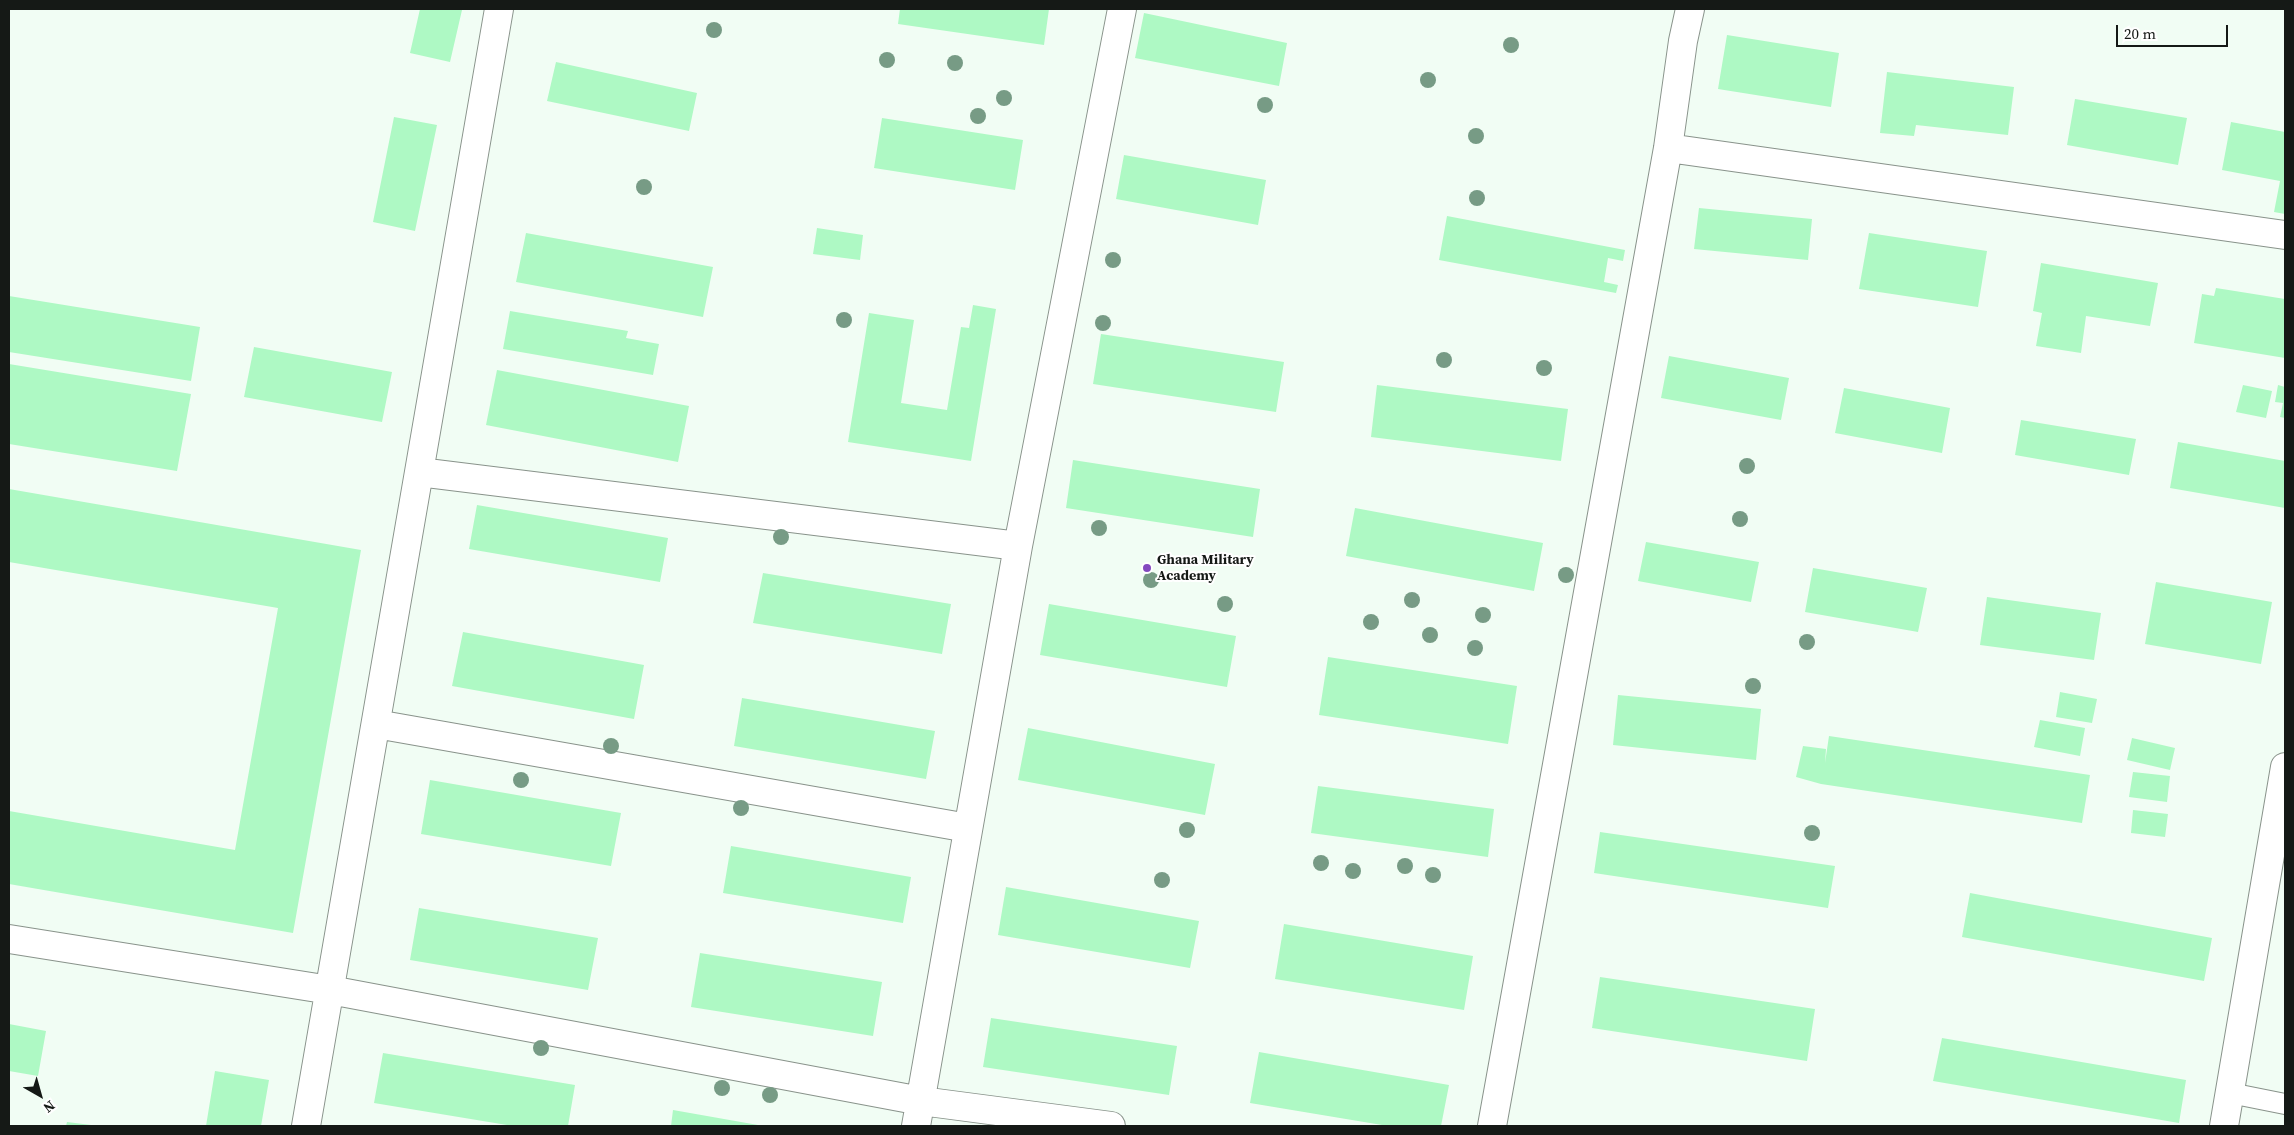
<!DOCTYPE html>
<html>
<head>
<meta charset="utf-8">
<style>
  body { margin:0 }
  #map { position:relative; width:2294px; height:1135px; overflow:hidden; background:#f1fdf4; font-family:"Source Serif 4",serif }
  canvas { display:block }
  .frame { position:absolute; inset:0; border:10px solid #151916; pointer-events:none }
  .north { position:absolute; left:15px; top:1070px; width:50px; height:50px; -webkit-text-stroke:4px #fff; paint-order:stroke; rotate:142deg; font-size:14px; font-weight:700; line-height:20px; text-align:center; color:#151916 }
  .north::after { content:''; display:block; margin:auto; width:18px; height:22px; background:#151916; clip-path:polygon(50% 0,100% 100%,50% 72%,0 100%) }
  .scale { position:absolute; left:2116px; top:25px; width:112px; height:22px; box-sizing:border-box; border:2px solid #151916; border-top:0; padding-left:6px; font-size:15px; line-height:18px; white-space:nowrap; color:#151916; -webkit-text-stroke:4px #fff; paint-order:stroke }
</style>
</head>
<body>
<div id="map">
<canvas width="2294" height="1135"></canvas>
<div class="frame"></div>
<div class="north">N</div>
<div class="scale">20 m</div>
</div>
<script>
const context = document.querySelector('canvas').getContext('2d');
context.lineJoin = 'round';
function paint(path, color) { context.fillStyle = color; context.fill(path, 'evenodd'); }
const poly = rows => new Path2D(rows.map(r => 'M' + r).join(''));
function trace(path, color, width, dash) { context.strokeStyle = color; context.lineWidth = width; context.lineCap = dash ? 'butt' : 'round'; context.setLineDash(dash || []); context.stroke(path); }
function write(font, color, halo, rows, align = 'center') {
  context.font = font + ' "Source Serif 4",serif'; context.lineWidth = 4; context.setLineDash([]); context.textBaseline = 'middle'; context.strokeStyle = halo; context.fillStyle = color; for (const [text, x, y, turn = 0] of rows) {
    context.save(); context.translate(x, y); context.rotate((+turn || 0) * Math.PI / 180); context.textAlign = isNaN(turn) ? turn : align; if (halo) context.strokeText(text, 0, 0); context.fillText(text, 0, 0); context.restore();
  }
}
const building = poly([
  [420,9,462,10,450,62,410,53],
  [900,9,1049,9,1044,45,898,24],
  [1144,13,1287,43,1279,86,1135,58],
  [1727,35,1839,53,1831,107,1718,89],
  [556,62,697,93,689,131,547,101],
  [1887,72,2014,87,2008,135,1916,125,1914,136,1880,133],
  [2075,99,2187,118,2178,165,2067,145],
  [394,117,437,125,415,231,373,222],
  [882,118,1023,140,1015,190,874,168],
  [2231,122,2285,132,2285,214,2274,212,2280,181,2222,170],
  [1124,155,1266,180,1258,225,1116,199],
  [1699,208,1812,219,1808,260,1694,249],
  [1447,216,1625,250,1623,261,1608,258,1604,282,1618,285,1616,293,1439,260],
  [817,228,863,235,860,260,813,254],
  [526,233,713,267,703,317,516,282],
  [1869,233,1987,251,1978,307,1859,289],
  [2041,263,2158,283,2150,326,2086,316,2081,353,2036,346,2042,313,2033,311],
  [2216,288,2285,299,2285,358,2194,343,2202,294,2214,296],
  [9,296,200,327,191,381,9,352],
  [973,305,996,309,971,461,848,442,869,313,914,320,901,403,947,410,961,327,969,328],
  [510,311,628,331,626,338,659,344,653,375,503,349],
  [1101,334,1284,362,1276,412,1093,384],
  [254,347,392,372,382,422,244,397],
  [1669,356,1789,378,1781,420,1661,398],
  [9,364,191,394,177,471,9,444],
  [497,370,689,406,678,462,486,425],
  [1377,385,1568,409,1561,461,1371,437],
  [2243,385,2272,391,2266,418,2236,412],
  [2278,385,2285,387,2285,418,2280,417,2283,403,2275,402],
  [1844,388,1950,408,1942,453,1835,433],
  [2021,420,2136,439,2129,475,2015,455],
  [2178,442,2285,461,2285,508,2170,488],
  [1073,460,1260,489,1253,537,1066,508],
  [9,489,361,550,293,933,9,884,9,811,235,850,278,608,9,562],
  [477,505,668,538,660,582,469,549],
  [1355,508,1543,543,1534,591,1346,556],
  [1646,542,1759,562,1751,602,1638,581],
  [1813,568,1927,588,1918,632,1805,612],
  [763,573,951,604,942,654,753,623],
  [2156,582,2272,602,2261,664,2145,644],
  [1987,597,2101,613,2094,660,1980,645],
  [1049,604,1236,636,1227,687,1040,655],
  [463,632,644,665,634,719,452,686],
  [1328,657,1517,686,1508,744,1319,715],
  [2060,692,2097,699,2092,723,2056,717],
  [1618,695,1761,709,1756,760,1613,745],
  [742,698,935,731,926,779,734,746],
  [2040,720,2085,728,2080,756,2034,747],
  [1028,728,1215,764,1205,815,1018,780],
  [1829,736,2090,775,2082,823,1821,784,1796,777,1803,746,1826,749,1825,763],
  [2132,738,2175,748,2170,770,2127,760],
  [2133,772,2170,776,2167,802,2129,797],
  [430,780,621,813,611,866,421,834],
  [1318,786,1494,809,1488,857,1311,833],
  [2133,810,2168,814,2165,837,2131,833],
  [1600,832,1835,866,1828,908,1594,873],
  [731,846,911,877,903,923,723,893],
  [1006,887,1199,921,1190,968,998,935],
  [1970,893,2212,938,2204,981,1962,937],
  [419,908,598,938,588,990,410,960],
  [1284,924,1473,956,1464,1010,1275,979],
  [700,953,882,982,873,1036,691,1007],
  [1600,977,1815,1009,1807,1061,1592,1028],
  [991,1018,1177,1046,1169,1095,983,1067],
  [9,1024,46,1031,38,1076,9,1071],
  [1942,1038,2186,1080,2179,1123,1933,1081],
  [1259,1052,1449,1085,1441,1126,1388,1126,1250,1103],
  [383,1053,575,1085,568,1126,513,1126,374,1103],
  [215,1071,269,1080,261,1126,206,1126],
  [673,1110,758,1125,758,1126,671,1126],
  [67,1122,91,1125,91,1126,66,1126]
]);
const lane = poly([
  [2230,1093,2285,1104]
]);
const street = poly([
  [1668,148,2285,235],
  [419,472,1018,546],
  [376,724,968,828],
  [9,939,330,990,921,1101,1111,1126],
  [306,1126,499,9],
  [916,1126,1018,546,1122,9],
  [1492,1126,1668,148,1683,41,1690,9],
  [2224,1126,2285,767]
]);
const trees = [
  [714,30],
  [1511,45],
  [887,60],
  [955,63],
  [1428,80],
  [1004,98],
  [1265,105],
  [978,116],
  [1476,136],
  [644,187],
  [1477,198],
  [1113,260],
  [844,320],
  [1103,323],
  [1444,360],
  [1544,368],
  [1747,466],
  [1740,519],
  [1099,528],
  [781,537],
  [1566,575],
  [1151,580],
  [1412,600],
  [1225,604],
  [1483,615],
  [1371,622],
  [1430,635],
  [1807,642],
  [1475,648],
  [1753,686],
  [611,746],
  [521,780],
  [741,808],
  [1187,830],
  [1812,833],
  [1321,863],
  [1405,866],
  [1353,871],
  [1433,875],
  [1162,880],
  [541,1048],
  [722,1088],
  [770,1095]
];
const markers = [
  [1147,568,5,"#8349bf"]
];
const poiNames = [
  ["Ghana Military",1157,560],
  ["Academy",1157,576]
];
paint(building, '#aef9c4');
trace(lane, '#89938b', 22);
trace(street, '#89938b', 30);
trace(lane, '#fff', 20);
trace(street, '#fff', 28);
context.fillStyle = '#779b85';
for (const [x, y] of trees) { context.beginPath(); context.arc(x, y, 8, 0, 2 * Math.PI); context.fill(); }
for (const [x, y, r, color] of markers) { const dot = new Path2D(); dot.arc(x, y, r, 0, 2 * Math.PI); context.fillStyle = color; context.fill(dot); trace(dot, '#fff', 2); }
write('bold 14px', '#151916', '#fff', poiNames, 'left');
</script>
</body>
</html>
